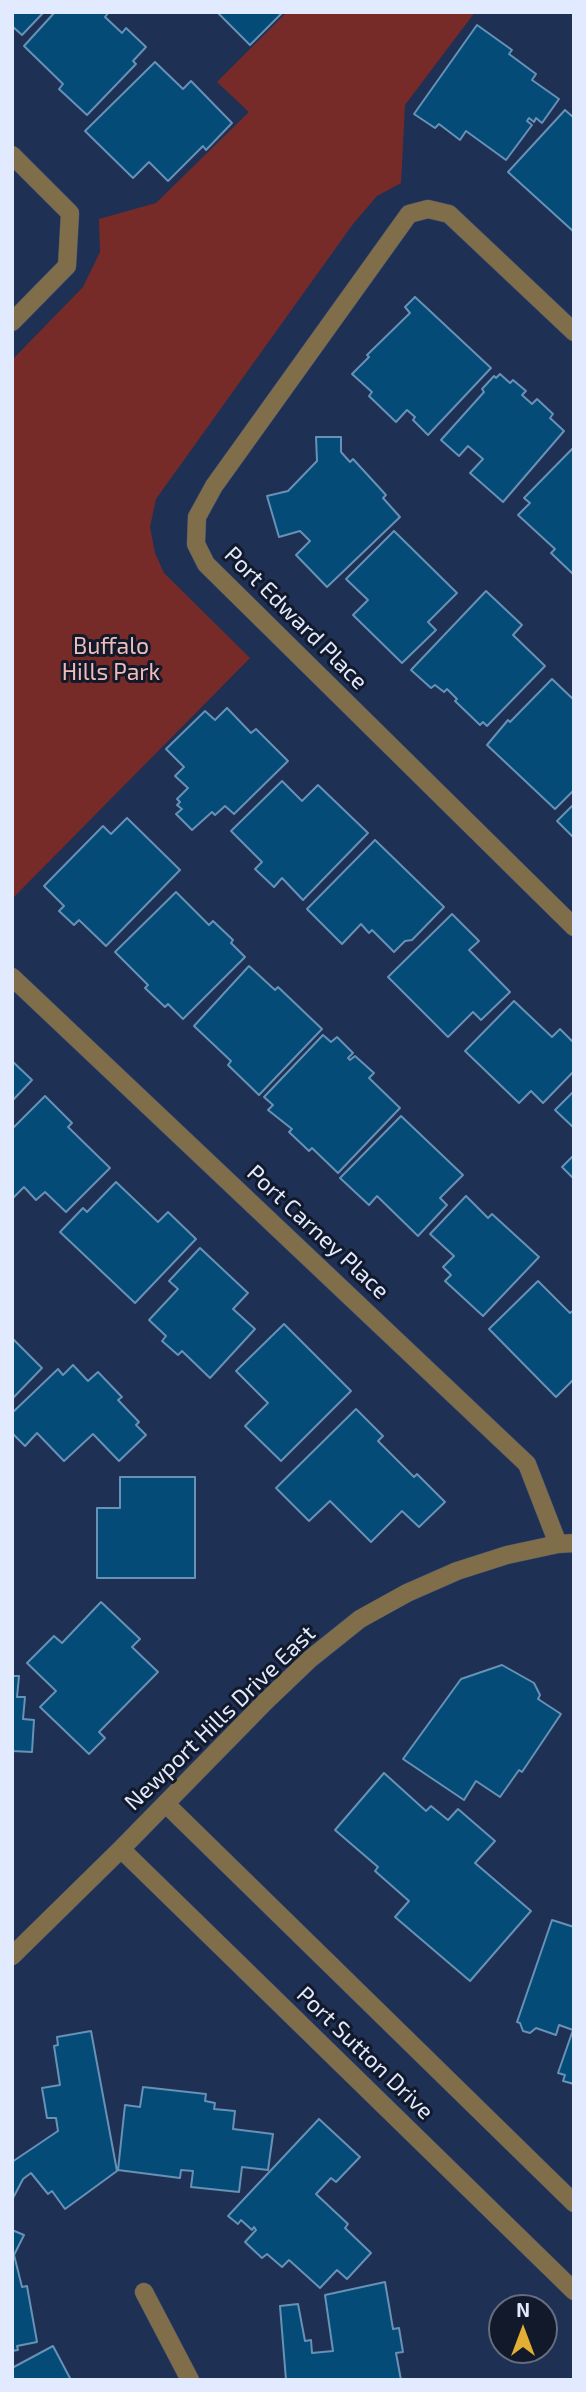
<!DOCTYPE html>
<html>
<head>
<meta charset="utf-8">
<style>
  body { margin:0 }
  #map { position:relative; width:586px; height:2392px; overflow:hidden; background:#1f3055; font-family:"Exo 2",sans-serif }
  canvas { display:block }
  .frame { position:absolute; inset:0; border:14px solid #e1eafe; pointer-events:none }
  .north { position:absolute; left:488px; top:2294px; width:70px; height:70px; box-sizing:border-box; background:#11192a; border:2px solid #646d7f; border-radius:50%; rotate:0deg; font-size:19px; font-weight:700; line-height:28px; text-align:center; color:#e1eafe }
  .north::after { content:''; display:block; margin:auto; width:24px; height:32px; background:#e2af34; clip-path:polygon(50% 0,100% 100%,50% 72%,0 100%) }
</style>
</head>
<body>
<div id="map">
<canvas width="586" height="2392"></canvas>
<div class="frame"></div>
<div class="north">N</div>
</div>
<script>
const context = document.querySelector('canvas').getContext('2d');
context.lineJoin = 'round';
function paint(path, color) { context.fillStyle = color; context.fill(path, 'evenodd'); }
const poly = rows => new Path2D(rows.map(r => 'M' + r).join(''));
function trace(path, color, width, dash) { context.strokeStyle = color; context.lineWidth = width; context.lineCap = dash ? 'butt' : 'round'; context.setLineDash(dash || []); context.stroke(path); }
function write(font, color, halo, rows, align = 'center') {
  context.font = font + ' "Exo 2",sans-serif'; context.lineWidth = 6; context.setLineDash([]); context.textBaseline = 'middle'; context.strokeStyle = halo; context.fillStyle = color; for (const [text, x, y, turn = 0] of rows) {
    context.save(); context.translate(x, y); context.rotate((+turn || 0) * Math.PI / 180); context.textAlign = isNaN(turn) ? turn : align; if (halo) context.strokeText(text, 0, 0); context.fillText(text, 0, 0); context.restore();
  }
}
const green = poly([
  [287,12,475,12,405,105,401,183,377,196,353,224,156,499,150,527,155,553,164,573,250,658,12,899,12,360,83,287,100,252,99,219,156,203,249,112,217,82]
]);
const building = poly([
  [12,12,44,12,22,35,12,26,12,12],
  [55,12,109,12,105,17,122,33,126,28,146,47,133,61,136,64,87,115,59,89,63,84,24,46,55,12],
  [217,12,283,12,250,45,217,12],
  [477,25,512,50,509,54,536,74,532,80,559,99,542,123,536,118,534,122,529,118,527,121,532,125,506,160,466,131,460,140,439,124,435,128,414,114,477,25],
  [155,62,183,89,191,81,232,123,206,150,203,146,168,181,149,162,133,178,85,131,155,62],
  [565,110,574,118,574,232,508,172,565,110],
  [415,297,491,368,428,435,413,420,415,417,407,410,396,422,369,396,372,392,352,374,369,357,367,355,410,313,405,307,415,297],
  [500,374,510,383,513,380,526,391,522,395,532,404,537,399,553,414,550,418,564,431,503,502,470,473,483,459,468,446,459,456,441,440,484,392,482,389,494,376,496,378,500,374],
  [316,437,341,437,341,452,350,462,353,459,386,495,383,498,400,517,327,587,296,555,310,541,300,531,279,537,267,496,288,491,317,461,316,437],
  [574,447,574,575,551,553,555,549,518,515,530,503,524,498,574,447],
  [394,531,457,593,428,622,436,630,402,663,353,615,368,600,346,579,394,531],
  [486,591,522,625,513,635,545,666,487,726,483,722,480,725,455,701,457,699,447,689,444,692,435,685,431,688,411,670,486,591],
  [552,679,574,700,574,790,555,809,487,745,508,720,510,722,552,679],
  [227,708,251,733,256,729,288,761,234,814,225,806,215,815,212,812,192,830,176,814,182,809,177,805,180,802,177,799,188,788,175,776,184,767,166,749,205,711,215,720,227,708],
  [282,781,302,801,318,785,368,833,303,900,282,878,274,887,255,869,262,862,231,831,282,781],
  [574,804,574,838,557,821,574,804],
  [127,818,180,870,106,946,79,920,74,925,59,911,64,906,44,886,103,826,111,834,127,818],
  [375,840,444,907,412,940,405,941,394,952,372,930,369,933,361,924,342,944,307,909,375,840],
  [176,892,209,925,213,921,233,940,231,943,245,957,183,1019,168,1004,165,1007,145,988,148,985,115,952,176,892],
  [452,914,479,941,469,950,510,992,481,1020,473,1012,448,1037,388,977,452,914],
  [249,966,275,990,278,987,322,1029,259,1095,228,1065,231,1061,194,1026,249,966],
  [514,1001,552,1037,560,1029,574,1043,574,1071,543,1103,531,1091,519,1103,465,1051,514,1001],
  [323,1035,331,1042,337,1037,353,1053,348,1058,350,1060,355,1056,374,1073,369,1078,400,1108,338,1173,312,1148,309,1151,289,1132,292,1129,268,1110,273,1105,264,1097,323,1035],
  [12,1061,32,1080,12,1101,12,1061],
  [574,1091,574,1128,555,1110,574,1091],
  [45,1096,72,1123,68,1127,110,1168,66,1212,45,1192,36,1200,24,1187,12,1199,12,1129,45,1096],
  [401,1116,463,1175,440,1198,447,1205,418,1236,377,1196,369,1205,340,1178,401,1116],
  [574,1155,574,1179,562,1167,574,1155],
  [116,1182,158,1222,168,1212,196,1239,135,1303,60,1232,83,1208,87,1212,116,1182],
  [466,1196,488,1218,492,1214,539,1257,483,1316,445,1281,451,1275,443,1267,454,1256,430,1234,466,1196],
  [200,1248,248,1293,233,1309,255,1329,210,1378,182,1351,178,1355,162,1341,166,1336,149,1320,178,1289,169,1281,200,1248],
  [538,1281,570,1313,574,1310,574,1379,556,1397,489,1329,538,1281],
  [284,1324,351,1391,281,1461,245,1426,268,1403,236,1371,284,1324],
  [12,1338,42,1368,12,1399,12,1338],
  [73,1365,88,1381,98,1372,122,1397,118,1400,139,1422,136,1425,146,1435,119,1461,93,1434,64,1461,37,1433,25,1446,12,1433,12,1413,58,1369,63,1375,73,1365],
  [356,1409,383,1436,378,1441,414,1477,417,1474,445,1502,419,1527,402,1511,371,1542,330,1501,309,1521,276,1488,356,1409],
  [120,1477,195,1477,195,1578,97,1578,97,1508,120,1508,120,1477],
  [101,1602,140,1639,132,1647,158,1672,99,1732,105,1738,89,1754,40,1707,56,1691,27,1663,54,1636,62,1643,101,1602],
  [502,1665,534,1683,540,1695,538,1699,561,1714,522,1772,519,1770,500,1797,476,1781,464,1800,403,1759,461,1679,502,1665],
  [12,1669,13,1676,19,1676,17,1697,25,1697,23,1719,34,1720,32,1752,12,1751,12,1669],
  [384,1773,426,1811,431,1806,448,1820,458,1809,495,1841,475,1863,531,1911,470,1981,395,1917,409,1901,375,1871,378,1867,335,1830,384,1773],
  [552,1920,574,1927,574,2084,563,2081,565,2075,558,2073,573,2030,559,2025,556,2035,536,2028,530,2033,523,2031,520,2023,517,2022,552,1920],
  [91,2031,117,2171,65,2209,52,2191,48,2194,31,2173,23,2179,12,2200,12,2162,58,2131,56,2118,47,2118,42,2088,60,2085,54,2046,58,2045,57,2037,91,2031],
  [143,2087,206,2094,205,2101,215,2103,214,2109,235,2111,233,2129,273,2134,268,2170,242,2167,239,2192,191,2187,193,2171,181,2170,180,2178,118,2170,125,2105,140,2107,143,2087],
  [319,2119,360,2157,336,2182,331,2178,316,2194,348,2224,345,2228,371,2253,347,2279,337,2270,320,2288,289,2260,282,2267,267,2254,262,2258,245,2242,256,2230,254,2227,252,2230,241,2220,238,2224,228,2216,319,2119],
  [12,2230,24,2235,14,2255,22,2287,27,2286,37,2342,17,2346,18,2350,12,2351,12,2230],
  [385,2282,393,2329,399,2328,403,2352,396,2353,401,2380,286,2380,280,2306,298,2304,305,2341,311,2340,312,2353,333,2351,325,2295,385,2282],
  [53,2346,71,2380,12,2380,12,2368,53,2346]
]);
const minor = poly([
  [12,155,70,213,67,266,12,322],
  [574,332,449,214,428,209,409,214,214,486,197,517,196,544,206,564,574,927],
  [12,977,527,1464,558,1544],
  [166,1804,574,2203],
  [121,1849,574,2291],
  [12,1956,121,1849,265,1702,310,1659,360,1619,407,1593,457,1571,507,1555,558,1544,574,1543],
  [144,2292,190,2380]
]);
const streetNames = [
  ["Port Edward Place",296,618,45],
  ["Port Carney Place",318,1232,43],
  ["Newport Hills Drive East",220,1718,-44],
  ["Port Sutton Drive",365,2053,44]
];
const parkNames = [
  ["Buffalo",111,646],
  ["Hills Park",111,672]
];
paint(green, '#772b29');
paint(building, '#054b78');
trace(building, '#6791b5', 2);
trace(minor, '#3e4e70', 19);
trace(minor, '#806e4b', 18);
write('23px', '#e1eafe', '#11192a', streetNames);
write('23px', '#f0bcb8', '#11192a', parkNames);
</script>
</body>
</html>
